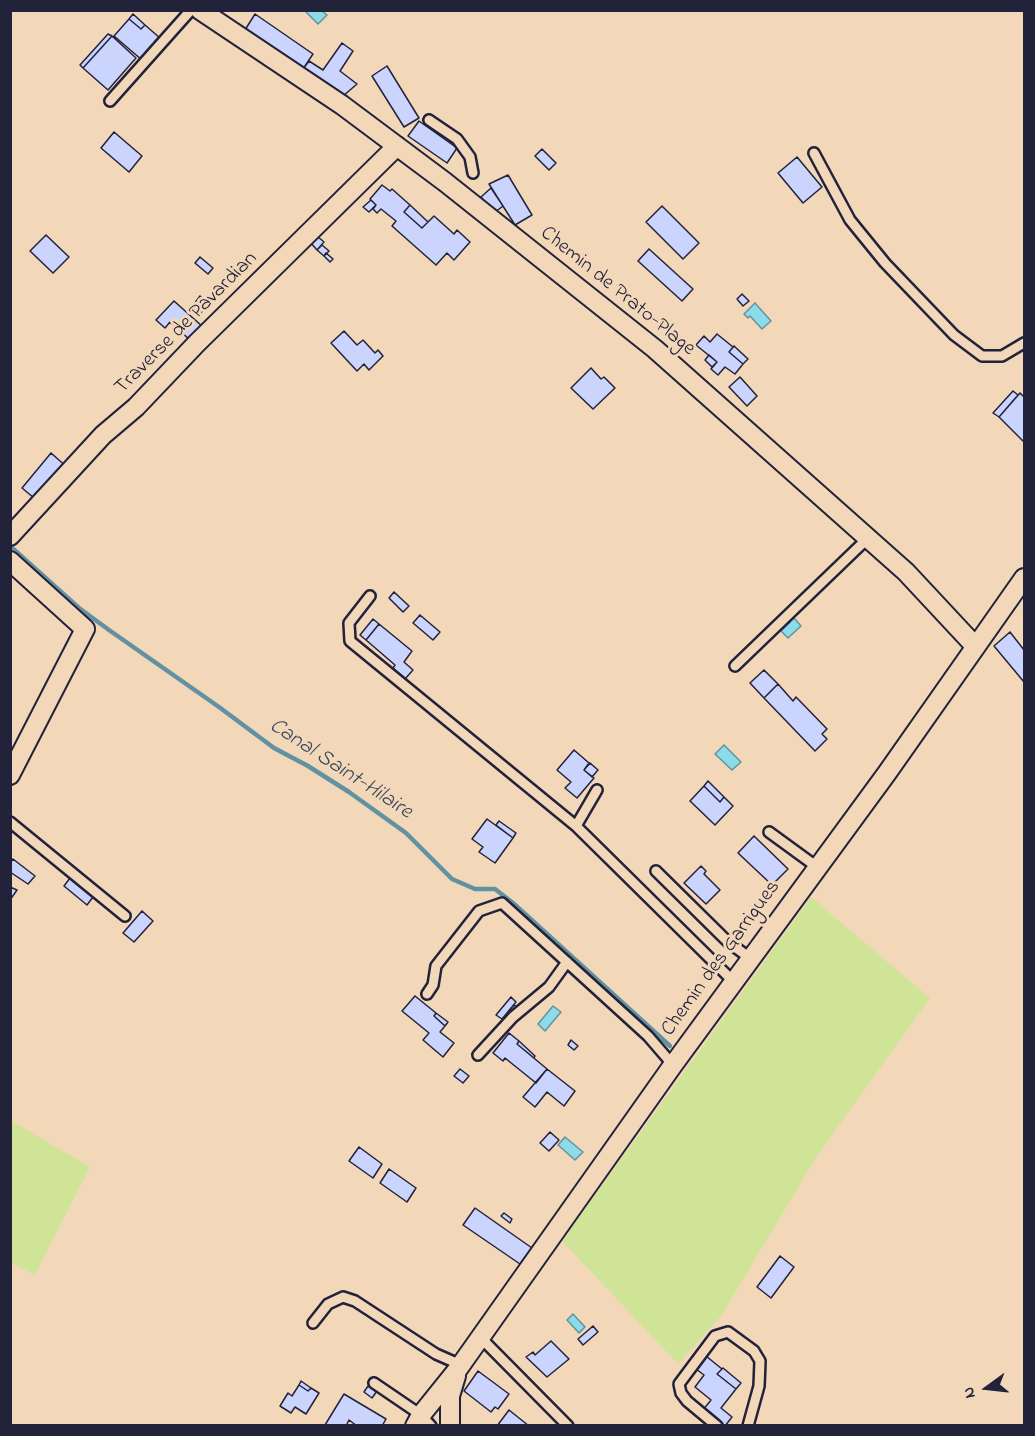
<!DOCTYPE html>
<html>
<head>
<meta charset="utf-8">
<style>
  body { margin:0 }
  #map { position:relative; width:1035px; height:1436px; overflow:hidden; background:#f3d7b9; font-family:"Indie Flower",sans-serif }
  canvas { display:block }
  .frame { position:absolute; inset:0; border:12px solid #22223b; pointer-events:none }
  .north { position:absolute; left:957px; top:1358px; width:60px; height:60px; -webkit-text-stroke:4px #f3d7b9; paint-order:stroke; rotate:255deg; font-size:16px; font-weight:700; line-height:24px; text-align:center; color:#22223b }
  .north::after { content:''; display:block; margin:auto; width:21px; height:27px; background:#22223b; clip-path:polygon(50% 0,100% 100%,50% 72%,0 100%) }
</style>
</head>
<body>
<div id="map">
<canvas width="1035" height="1436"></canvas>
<div class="frame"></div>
<div class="north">N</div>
</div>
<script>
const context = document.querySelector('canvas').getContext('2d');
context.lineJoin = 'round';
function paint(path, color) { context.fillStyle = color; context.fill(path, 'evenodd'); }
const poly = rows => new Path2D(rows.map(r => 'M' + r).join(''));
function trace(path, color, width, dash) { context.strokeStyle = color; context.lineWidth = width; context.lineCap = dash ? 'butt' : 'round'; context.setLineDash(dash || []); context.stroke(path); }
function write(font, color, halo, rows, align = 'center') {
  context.font = font + ' "Indie Flower",sans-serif'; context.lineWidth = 6; context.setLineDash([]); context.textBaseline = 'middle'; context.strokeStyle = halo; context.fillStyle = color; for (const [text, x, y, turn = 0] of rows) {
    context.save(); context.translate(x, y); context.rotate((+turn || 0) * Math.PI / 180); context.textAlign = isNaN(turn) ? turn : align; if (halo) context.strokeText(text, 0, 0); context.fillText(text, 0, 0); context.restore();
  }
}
const green = poly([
  [811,897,930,998,817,1156,721,1316,678,1364,562,1241],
  [10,1120,90,1167,35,1275,11,1263]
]);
const water = poly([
  [305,11,322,11,327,15,318,24,305,11],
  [755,303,771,321,762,329,750,316,748,318,744,314,755,303],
  [794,618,801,626,788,638,781,631,794,618],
  [724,745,741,762,732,770,715,754,724,745],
  [553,1006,561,1012,545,1031,538,1024,553,1006],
  [565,1137,583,1152,575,1160,558,1145,565,1137],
  [573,1314,585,1327,579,1333,567,1320,573,1314]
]);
const stream = poly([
  [10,546,79,608,109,630,219,707,274,748,308,766,349,792,406,833,452,879,475,889,495,889,513,903,670,1046]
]);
const building = poly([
  [133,14,145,25,141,29,129,19,133,14],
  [255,14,313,54,303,69,245,30,255,14],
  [129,19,141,29,145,25,160,38,142,60,114,36,129,19],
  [108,34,112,36,83,68,80,65,108,34],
  [112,36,136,58,108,90,83,68,112,36],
  [342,43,353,51,340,71,357,84,342,97,303,69,309,61,323,70,342,43],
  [387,66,419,118,404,127,372,76,387,66],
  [419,121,457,148,447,163,408,136,419,121],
  [114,132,142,156,129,172,101,148,114,132],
  [542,149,556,163,549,170,535,156,542,149],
  [797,157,822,187,803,203,778,173,797,157],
  [508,175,532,215,515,225,489,184,508,175],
  [382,185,390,191,392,189,410,205,404,212,422,228,434,216,454,234,457,230,470,242,454,260,447,253,436,265,392,226,396,221,381,209,377,213,373,209,376,205,370,199,382,185],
  [491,188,503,206,494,213,481,197,491,188],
  [371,200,376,205,369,212,363,207,371,200],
  [410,205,428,222,422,228,404,212,410,205],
  [662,206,699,243,683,259,646,222,662,206],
  [46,235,69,257,53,273,30,251,46,235],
  [317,236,324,242,317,250,310,242,317,236],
  [322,245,329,251,324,256,317,250,322,245],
  [649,249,693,289,682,301,638,261,649,249],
  [326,253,333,259,330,262,324,256,326,253],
  [200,257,213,268,208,274,195,263,200,257],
  [742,294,749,301,743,306,737,299,742,294],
  [200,296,209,303,199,315,191,308,200,296],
  [174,301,203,327,190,340,170,322,165,328,156,320,174,301],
  [344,331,357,345,363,340,375,353,378,350,383,356,369,370,364,364,357,371,331,343,344,331],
  [717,334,733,347,729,352,743,364,735,374,725,367,718,375,711,369,717,362,696,345,704,336,710,342,717,334],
  [734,346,748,359,743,364,729,352,734,346],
  [709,355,717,362,712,367,705,360,709,355],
  [591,368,601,379,604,377,615,388,593,409,571,388,591,368],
  [740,377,757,396,747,406,729,387,740,377],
  [1013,391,1018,395,999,417,993,413,1013,391],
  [1020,393,1024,397,1024,442,999,417,1020,393],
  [51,453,68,468,40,503,22,488,51,453],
  [394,592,409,606,403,612,389,598,394,592],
  [420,615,440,632,433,640,413,623,420,615],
  [373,619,379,624,366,640,360,635,373,619],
  [379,624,412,651,404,662,413,670,405,679,393,668,395,665,366,640,379,624],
  [1010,632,1024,650,1024,682,994,646,1010,632],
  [764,670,778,684,764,698,750,683,764,670],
  [778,684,793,701,796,697,827,729,822,734,827,739,815,751,764,698,778,684],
  [574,750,589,763,584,770,594,778,577,798,565,788,571,782,557,770,574,750],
  [590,763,598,770,592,777,584,770,590,763],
  [708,781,724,797,720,802,704,786,708,781],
  [704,786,720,802,724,797,733,806,715,825,690,801,704,786],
  [487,819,513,838,495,863,479,852,483,847,472,839,487,819],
  [499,821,516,833,513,838,496,825,499,821],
  [754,836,788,869,772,885,738,853,754,836],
  [13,859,35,876,28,884,10,872,10,863,13,859],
  [701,866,706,871,704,874,720,890,706,904,684,883,701,866],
  [70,878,93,897,87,905,64,886,70,878],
  [10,887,17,890,10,900,10,887],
  [142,911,153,921,134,942,123,933,142,911],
  [415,996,436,1013,434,1016,445,1026,440,1032,454,1043,443,1057,423,1040,429,1033,402,1011,415,996],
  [511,997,516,1002,502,1019,496,1015,511,997],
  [514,1005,517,1007,511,1014,508,1012,514,1005],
  [436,1013,448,1022,445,1026,434,1016,436,1013],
  [509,1033,519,1041,517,1044,547,1069,536,1083,505,1058,503,1061,493,1053,509,1033],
  [571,1040,578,1046,574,1050,568,1045,571,1040],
  [519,1041,535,1056,534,1058,517,1044,519,1041],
  [460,1069,469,1076,463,1083,454,1076,460,1069],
  [547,1069,575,1091,564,1106,547,1092,535,1107,523,1097,547,1069],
  [550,1132,559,1140,549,1151,540,1143,550,1132],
  [359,1147,382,1164,373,1178,349,1161,359,1147],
  [389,1169,416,1188,407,1202,380,1183,389,1169],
  [475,1208,532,1248,520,1264,463,1225,475,1208],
  [504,1213,512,1219,510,1223,501,1216,504,1213],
  [780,1256,794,1267,771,1298,757,1287,780,1256],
  [593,1326,598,1332,583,1345,578,1339,593,1326],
  [551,1341,569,1359,547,1377,526,1357,533,1352,535,1355,551,1341],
  [706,1356,722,1369,717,1374,736,1389,721,1408,732,1417,725,1426,703,1410,711,1400,695,1387,704,1375,696,1369,706,1356],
  [723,1368,741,1383,736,1389,717,1374,723,1368],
  [478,1371,509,1394,498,1409,495,1407,491,1412,464,1391,478,1371],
  [301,1381,311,1388,308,1391,299,1385,301,1381],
  [299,1385,308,1391,311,1388,319,1393,306,1414,295,1407,291,1413,280,1406,288,1393,292,1396,299,1385],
  [368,1386,377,1391,372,1398,364,1392,368,1386],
  [344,1394,386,1419,382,1426,357,1426,349,1420,346,1426,325,1425,344,1394],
  [509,1410,529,1426,497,1426,509,1410]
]);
const lane = poly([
  [110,101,191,10],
  [429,120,457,139,470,157,473,173],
  [814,153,850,220,885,263,954,335,982,356,1002,356,1024,343],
  [370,596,349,623,350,641,576,826,734,982],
  [735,666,868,538],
  [10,822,125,916],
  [576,826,597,790],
  [769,832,817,867],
  [656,871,728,942,750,958],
  [427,994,433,985,436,966,479,911,502,903,648,1036,673,1065],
  [478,1055,513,1017,549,987,567,962],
  [313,1323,328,1304,343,1297,355,1301,436,1354,461,1365],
  [480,1337,568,1426],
  [374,1383,421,1415,431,1426],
  [717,1426,687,1401,681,1393,679,1384,715,1336,728,1332,754,1351,760,1361,759,1386,748,1426]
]);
const street = poly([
  [200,10,342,105,445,182,655,349,906,572,975,646],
  [10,536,103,435,136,407,197,343,397,146],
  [10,561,85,629,10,775],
  [415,1426,421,1415,458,1369,673,1065,887,773,1024,578],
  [450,1426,450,1396,456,1376]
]);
const streetNames = [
  ["Chemin de Prato-Plage",617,292,39],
  ["Traverse de Pavardian",187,324,-45],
  ["Chemin des Garrigues",722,959,-54]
];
const waterNames = [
  ["Canal Saint-Hilaire",340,770,33]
];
paint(green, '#d0e498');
paint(water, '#8cdce7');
trace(water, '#6292a2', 1.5);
trace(stream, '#6292a2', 4.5);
paint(building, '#cad4fc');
trace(building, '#22223b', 1.5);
trace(lane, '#22223b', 14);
trace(street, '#22223b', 22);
trace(lane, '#f3d7b9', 9);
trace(street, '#f3d7b9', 18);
write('21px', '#22223b', '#f3d7b9', streetNames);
write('italic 22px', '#37475d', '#f3d7b9', waterNames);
</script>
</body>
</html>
